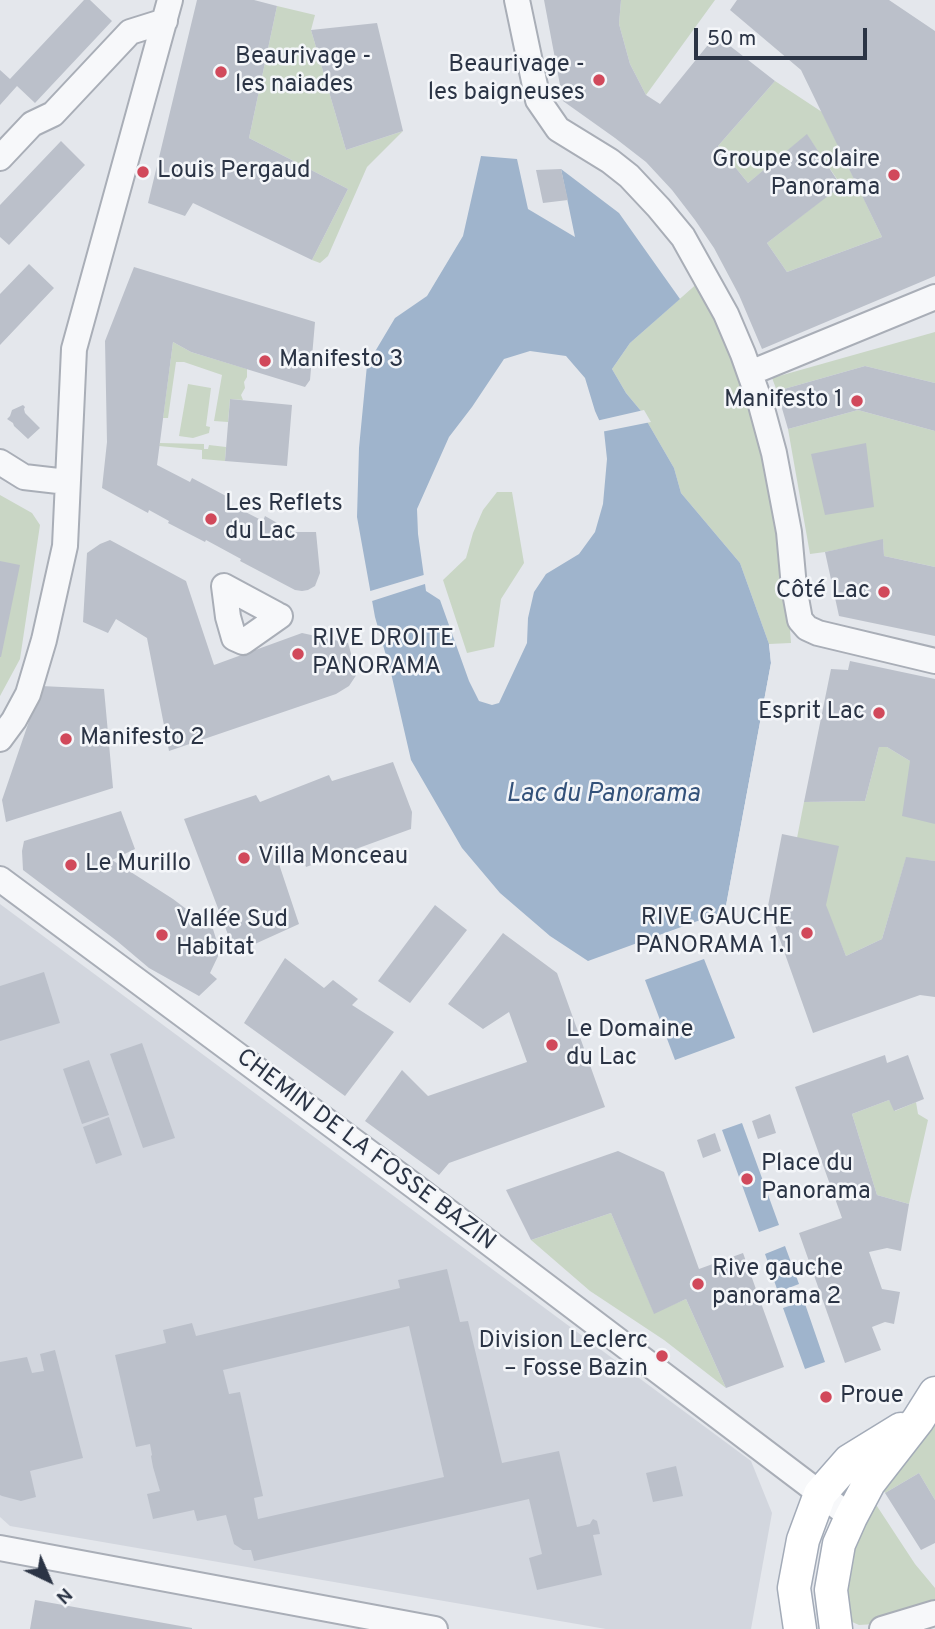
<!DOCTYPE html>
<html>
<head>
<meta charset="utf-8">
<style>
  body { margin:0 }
  #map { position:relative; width:935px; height:1629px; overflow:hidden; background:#e4e7ec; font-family:Overpass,sans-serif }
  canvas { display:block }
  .north { position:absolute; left:14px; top:1545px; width:70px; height:70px; -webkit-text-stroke:5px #f4f6f9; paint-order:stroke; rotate:136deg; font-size:19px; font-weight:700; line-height:28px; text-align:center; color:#2b3445 }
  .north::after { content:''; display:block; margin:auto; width:24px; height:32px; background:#2b3445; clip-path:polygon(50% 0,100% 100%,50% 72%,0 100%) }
  .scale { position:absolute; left:694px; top:28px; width:173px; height:32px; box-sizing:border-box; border:4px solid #2b3445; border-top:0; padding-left:9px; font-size:21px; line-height:24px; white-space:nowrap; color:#2b3445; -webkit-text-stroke:5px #f4f6f9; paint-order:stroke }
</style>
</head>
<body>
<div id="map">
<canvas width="935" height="1629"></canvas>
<div class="north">N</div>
<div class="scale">50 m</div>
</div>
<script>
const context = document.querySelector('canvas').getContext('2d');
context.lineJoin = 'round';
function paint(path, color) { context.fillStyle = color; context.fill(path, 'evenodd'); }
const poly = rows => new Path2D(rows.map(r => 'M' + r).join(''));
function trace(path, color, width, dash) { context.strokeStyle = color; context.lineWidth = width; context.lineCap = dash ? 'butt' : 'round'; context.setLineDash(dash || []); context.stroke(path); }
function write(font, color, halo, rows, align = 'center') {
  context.font = font + ' Overpass,sans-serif'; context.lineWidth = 5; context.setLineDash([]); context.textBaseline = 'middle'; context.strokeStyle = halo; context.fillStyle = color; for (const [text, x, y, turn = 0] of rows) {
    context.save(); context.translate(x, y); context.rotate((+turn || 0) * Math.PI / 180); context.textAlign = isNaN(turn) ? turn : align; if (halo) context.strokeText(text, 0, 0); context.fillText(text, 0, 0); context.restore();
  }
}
const built = poly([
  [0,904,751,1461,772,1513,751,1629,606,1629,10,1526,0,1517]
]);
const green = poly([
  [621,0,715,0,646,95,630,64,619,24],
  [277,6,315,15,311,30,346,150,403,131,367,167,328,256,320,263,312,260,348,189,249,138],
  [775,81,822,112,882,237,787,272,767,243,841,185,807,135,748,183,718,146],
  [700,281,755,414,785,563,791,643,769,644,740,563,681,493,674,468,641,411,626,393,612,369,630,343],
  [935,332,935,383,865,366,777,391,772,378],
  [173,342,191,352,247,369,247,377,244,382,245,388,241,395,243,400,230,399,228,422,214,421,222,375,184,362,176,362,168,418,163,418],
  [188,384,211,388,206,426,210,427,209,433,193,438,179,436],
  [858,410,935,431,935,567,884,556,883,540,825,552,810,554,788,429],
  [160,443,204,444,204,449,208,449,209,445,226,447,225,461,202,459,202,450,159,446],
  [497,492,512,492,524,563,501,599,494,647,467,653,443,580,466,558,473,533,483,510],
  [0,495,32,513,40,525,20,659,0,696],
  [879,747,887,747,910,761,935,824,935,861,906,858,882,939,846,956,797,838,804,802,865,801],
  [889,1100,895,1111,916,1102,918,1114,928,1120,909,1204,877,1195,852,1114],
  [611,1213,654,1313,686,1299,726,1388,664,1340,590,1291,531,1240],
  [935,1417,935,1500,919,1473,885,1493,880,1484],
  [871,1497,915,1564,935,1588,935,1604,875,1624,859,1625,850,1621,844,1592,848,1549]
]);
const water = poly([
  [481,156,517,159,528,209,575,237,561,169,619,213,680,299,630,343,612,369,626,393,641,411,674,468,681,493,740,563,769,644,771,663,725,911,588,961,550,936,500,893,462,848,411,760,391,673,375,617,357,517,359,448,367,365,395,318,427,296,463,236],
  [530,351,566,356,585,378,595,411,604,431,607,459,603,504,595,532,579,554,546,574,534,592,528,618,527,643,499,703,492,705,479,701,469,681,440,600,426,591,418,534,417,509,449,437,472,407,504,359],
  [704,959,735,1038,675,1060,645,980],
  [742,1123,779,1225,759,1232,722,1130],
  [785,1246,799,1284,778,1292,765,1254],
  [804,1301,825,1362,805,1369,783,1308]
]);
const pier = poly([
  [644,410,651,422,601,432,596,421],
  [427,574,428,583,369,602,367,592],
  [769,644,773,644,774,664,729,911,725,911,771,663]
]);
const building = poly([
  [84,0,90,0,112,21,35,103,17,86,0,105,0,70,10,79],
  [197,0,254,0,277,6,249,138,348,189,312,260,193,203,185,216,148,203],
  [544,0,621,0,619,24,630,64,646,95,660,104,716,35,775,81,718,146,748,183,807,134,841,186,767,243,787,272,882,237,801,70,730,10,737,0,889,0,935,31,935,276,762,349,739,295,714,248,695,220,672,190,646,162,615,138,563,101],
  [377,23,403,131,346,150,311,30],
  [61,141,85,165,9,245,0,237,0,205],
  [561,169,568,200,543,203,536,170],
  [29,264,54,288,0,345,0,294],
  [134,267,315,322,310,380,305,387,191,352,173,342,157,465,190,482,192,478,228,497,226,502,263,521,265,516,293,532,316,532,320,573,315,586,308,590,302,591,295,590,240,561,241,559,206,540,205,542,168,523,169,521,149,510,148,513,102,488,107,442,105,341],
  [865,366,935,383,935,431,858,410,788,429,777,391],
  [230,399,292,405,287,466,225,461],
  [23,405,25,407,24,409,25,413,40,428,28,439,14,426,13,423,7,419,10,416,12,410],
  [866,443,874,507,825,515,811,454],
  [883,539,884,556,935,567,935,636,839,616,825,552],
  [110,540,186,581,214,665,302,633,348,643,357,674,349,686,336,694,169,751,147,638,116,619,108,633,83,622,87,553,100,544],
  [0,561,20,565,1,657,0,657],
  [850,661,935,679,935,824,902,816,910,761,887,747,879,747,865,801,804,802,831,669,848,670],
  [41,686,104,689,113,788,6,822,2,800],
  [393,762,412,812,411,829,306,867,302,854,278,861,299,924,235,953,184,819,256,795,260,802,329,775,332,781],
  [121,811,135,849,112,860,173,899,213,929,220,952,210,973,217,979,199,996,149,968,117,941,23,870,22,851,24,841],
  [782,834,839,846,826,905,846,956,882,939,906,857,935,861,935,997,920,995,813,1033,768,906],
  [435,905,467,930,410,1003,378,981],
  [503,933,557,973,605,1107,449,1163,439,1175,365,1121,402,1070,428,1096,527,1062,509,1012,483,1029,448,1004],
  [285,958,324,988,333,980,358,999,352,1005,394,1032,345,1096,244,1023],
  [44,972,60,1023,0,1041,0,986],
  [142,1043,175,1138,143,1148,110,1054],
  [885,1055,887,1063,908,1055,924,1099,894,1111,889,1100,852,1114,877,1195,909,1204,901,1251,887,1248,869,1252,882,1289,900,1292,894,1324,885,1322,872,1327,881,1350,845,1363,799,1233,842,1218,795,1087],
  [89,1060,109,1115,82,1124,63,1069],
  [770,1114,776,1133,758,1139,752,1121],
  [109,1117,122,1155,96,1164,83,1127],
  [715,1133,721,1151,703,1158,697,1140],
  [618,1151,664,1172,699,1269,743,1253,784,1367,726,1388,686,1299,654,1314,611,1213,531,1240,506,1190],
  [447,1269,460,1322,468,1321,502,1463,559,1451,577,1527,590,1524,591,1522,593,1519,597,1521,600,1534,593,1535,602,1575,537,1590,529,1558,542,1554,529,1499,254,1561,251,1550,243,1550,234,1544,226,1515,197,1521,194,1510,153,1519,147,1494,160,1491,153,1467,151,1456,152,1455,150,1444,136,1447,115,1355,166,1343,163,1330,192,1323,196,1336,400,1288,398,1280],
  [409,1326,444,1477,258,1519,254,1498,263,1496,240,1392,229,1394,223,1370],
  [55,1350,83,1458,30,1471,36,1497,21,1501,2,1496,0,1495,0,1362,27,1357,32,1373,44,1371,40,1354],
  [676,1466,683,1496,653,1502,646,1473],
  [919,1473,935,1500,935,1543,921,1550,885,1493],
  [35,1600,192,1628,192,1629,30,1629]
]);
const minor = poly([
  [517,0,538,100,558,129,610,161,629,176,659,208,683,237,726,314,743,354,761,405,774,453,789,532,794,587,800,620,807,628,818,633,935,661],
  [0,158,32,124,53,114,130,32,165,21],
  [750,373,935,297],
  [0,462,24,477,67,482],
  [276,614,224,586,228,617,234,638,243,642,280,616],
  [0,739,14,720,28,694,44,640,65,546,74,349,170,0],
  [0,879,414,1186,851,1517],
  [0,1548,435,1629],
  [882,1629,935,1613]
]);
const major = poly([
  [800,1629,794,1588,803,1540,820,1494,849,1461,901,1429],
  [836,1629,831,1590,839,1544,851,1517,869,1483,918,1420,935,1393]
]);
const markers = [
  [221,72,7,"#d1495b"],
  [599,80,7,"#d1495b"],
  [143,172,7,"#d1495b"],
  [894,175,7,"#d1495b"],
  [265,361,7,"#d1495b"],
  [857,401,7,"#d1495b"],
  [211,519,7,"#d1495b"],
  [884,592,7,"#d1495b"],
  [298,654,7,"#d1495b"],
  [879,713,7,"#d1495b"],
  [66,739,7,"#d1495b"],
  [244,858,7,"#d1495b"],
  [71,865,7,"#d1495b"],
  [807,933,7,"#d1495b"],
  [162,935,7,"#d1495b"],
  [552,1045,7,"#d1495b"],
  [747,1179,7,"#d1495b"],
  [698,1284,7,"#d1495b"],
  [662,1356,7,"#d1495b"],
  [826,1397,7,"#d1495b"]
];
const poiNames = [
  ["Beaurivage -",235,58],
  ["les naiades",235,86],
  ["Beaurivage -",585,66,"right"],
  ["les baigneuses",585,94,"right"],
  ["Groupe scolaire",880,161,"right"],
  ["Panorama",880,189,"right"],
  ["Louis Pergaud",157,172],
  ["Manifesto 3",279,361],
  ["Manifesto 1",843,401,"right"],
  ["Les Reflets",225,505],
  ["du Lac",225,533],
  ["Côté Lac",870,592,"right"],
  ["RIVE DROITE",312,640],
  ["PANORAMA",312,668],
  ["Esprit Lac",865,713,"right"],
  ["Manifesto 2",80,739],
  ["Villa Monceau",258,858],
  ["Le Murillo",85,865],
  ["RIVE GAUCHE",793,919,"right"],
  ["PANORAMA 1.1",793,947,"right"],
  ["Vallée Sud",176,921],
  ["Habitat",176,949],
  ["Le Domaine",566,1031],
  ["du Lac",566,1059],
  ["Place du",761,1165],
  ["Panorama",761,1193],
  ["Rive gauche",712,1270],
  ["panorama 2",712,1298],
  ["Division Leclerc",648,1342,"right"],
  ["– Fosse Bazin",648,1370,"right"],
  ["Proue",840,1397]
];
const streetNames = [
  ["CHEMIN DE LA FOSSE BAZIN",365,1151,37]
];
const waterNames = [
  ["Lac du Panorama",603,796]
];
paint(built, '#d2d6de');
paint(green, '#c9d6c5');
paint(water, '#9fb4cc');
paint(pier, '#e4e7ec');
paint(building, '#bbc0ca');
trace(minor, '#a9aeb7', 28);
trace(major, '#a3abb8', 35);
trace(minor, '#f7f8fa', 24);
trace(major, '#fff', 32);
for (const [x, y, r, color] of markers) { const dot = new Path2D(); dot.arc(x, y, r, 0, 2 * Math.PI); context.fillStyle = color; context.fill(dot); trace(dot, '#f4f6f9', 2.5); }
write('24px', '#2b3445', '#f4f6f9', poiNames, 'left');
write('24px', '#2b3445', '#f4f6f9', streetNames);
write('italic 26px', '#34527a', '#f4f6f9', waterNames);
</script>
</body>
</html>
